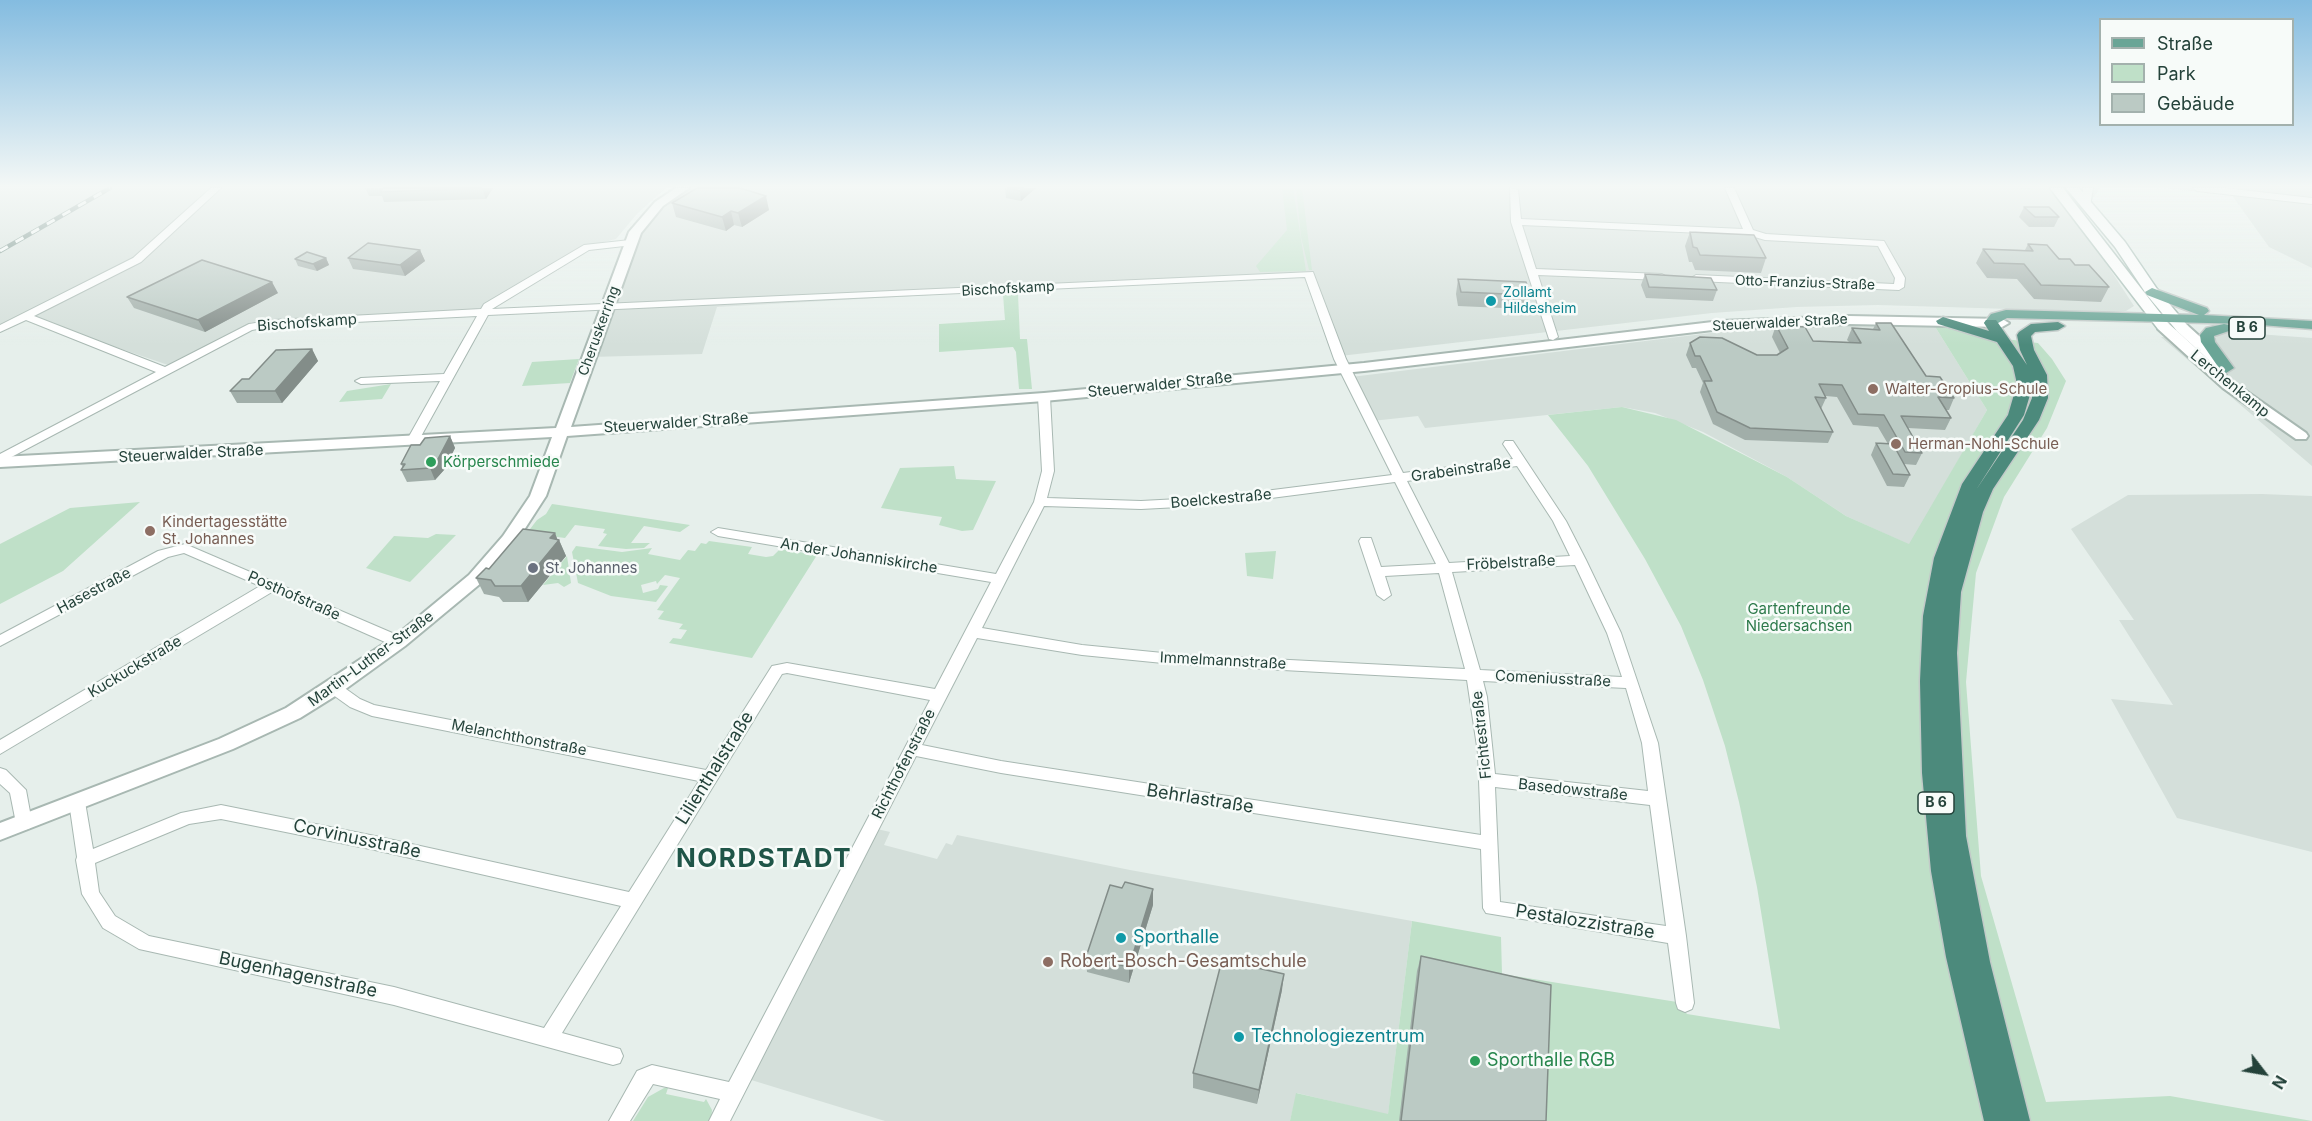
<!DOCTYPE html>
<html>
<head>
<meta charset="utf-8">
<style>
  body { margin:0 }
  #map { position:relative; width:2312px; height:1121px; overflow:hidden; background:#e6efeb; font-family:Inter,sans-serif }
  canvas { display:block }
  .legend { position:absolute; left:2099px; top:18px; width:195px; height:108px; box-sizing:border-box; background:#f7fbf9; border:2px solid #a3b1ad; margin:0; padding:8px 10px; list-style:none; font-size:18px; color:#24423a }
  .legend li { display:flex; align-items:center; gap:12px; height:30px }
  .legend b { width:30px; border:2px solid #a3b1ad }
  .north { position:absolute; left:2234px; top:1043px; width:60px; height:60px; -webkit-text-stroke:4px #f7fbf9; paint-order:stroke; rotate:121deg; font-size:16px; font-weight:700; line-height:24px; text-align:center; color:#24423a }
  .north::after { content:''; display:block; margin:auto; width:21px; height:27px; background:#24423a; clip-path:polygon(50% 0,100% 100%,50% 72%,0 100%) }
</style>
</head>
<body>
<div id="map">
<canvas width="2312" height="1121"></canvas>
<ul class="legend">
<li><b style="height:8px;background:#6aa596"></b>Straße</li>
<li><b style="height:16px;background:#bfe0c8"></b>Park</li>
<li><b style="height:16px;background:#bbcac4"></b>Gebäude</li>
</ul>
<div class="north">N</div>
</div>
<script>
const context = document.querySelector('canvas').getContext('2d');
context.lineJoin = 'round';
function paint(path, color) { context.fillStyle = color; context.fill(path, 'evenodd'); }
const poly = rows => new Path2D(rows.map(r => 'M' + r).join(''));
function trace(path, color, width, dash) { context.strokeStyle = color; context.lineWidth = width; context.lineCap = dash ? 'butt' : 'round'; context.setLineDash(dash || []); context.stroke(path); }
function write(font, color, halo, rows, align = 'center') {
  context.font = font + ' Inter,sans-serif'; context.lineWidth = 5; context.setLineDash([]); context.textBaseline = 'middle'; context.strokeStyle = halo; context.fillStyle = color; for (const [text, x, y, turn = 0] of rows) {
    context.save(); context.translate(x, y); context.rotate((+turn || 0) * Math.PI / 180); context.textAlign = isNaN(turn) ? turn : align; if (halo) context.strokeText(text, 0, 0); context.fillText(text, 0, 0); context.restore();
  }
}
const built = poly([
  [0,188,666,188,637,214,616,239,589,246,482,310,252,322,168,365,25,316,0,329],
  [690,188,2100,188,2078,220,2134,306,2126,311,2108,312,1878,305,1797,307,1712,313,1340,356,1306,274,717,307,702,354,590,357,629,249,647,221],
  [2157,188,2312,188,2312,268,2269,247,2231,194],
  [1934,325,1987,410,1910,545,1846,516,1787,477,1703,432,1655,413,1622,407,1425,428,1418,416,1372,421,1351,377,1727,331,1792,326],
  [2230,332,2312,338,2312,466,2161,337,2203,337,2215,339,2219,333],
  [2262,494,2312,496,2312,852,2177,818,2111,699,2173,705,2119,620,2134,620,2071,529,2128,495],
  [877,829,890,832,884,845,937,859,946,843,952,845,957,835,1130,870,1412,921,1388,1115,1297,1093,1290,1121,885,1121,748,1079]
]);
const green = poly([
  [1282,188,1293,188,1306,271,1260,272,1256,266,1287,230],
  [1296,188,1302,188,1312,270,1309,270,1301,237],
  [1018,294,1020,339,1027,339,1032,389,1019,389,1016,352,1013,347,939,352,939,324,1005,320,1003,295],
  [1934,325,1981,336,2038,343,2052,359,2066,381,2047,428,2004,497,1976,573,1966,682,1981,876,2046,1102,2170,1096,2312,1121,1290,1121,1296,1093,1388,1114,1412,921,1501,937,1502,974,1677,1002,1687,1014,1780,1029,1757,887,1739,802,1725,746,1703,680,1681,626,1645,559,1588,466,1548,415,1622,407,1676,420,1787,477,1846,516,1909,544,1987,410],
  [579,359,570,383,522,386,532,362],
  [391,384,382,399,339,402,347,391],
  [954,466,956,479,996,481,973,530,962,531,939,525,942,517,881,508,900,468],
  [140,502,63,571,0,604,0,544,70,508],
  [552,504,559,505,690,525,680,532,644,526,631,543,650,543,644,548,626,549,598,546,607,534,603,533,605,529,575,525,565,538,527,533,537,520,546,514],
  [436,534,456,535,410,582,366,568,394,536,428,538],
  [709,541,752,547,748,554,766,557,773,556,780,549,817,555,752,658,669,643,673,638,681,639,687,630,679,629,683,624,658,619,664,611,657,610,680,578,665,575,657,584,656,581,641,585,643,593,658,589,660,585,668,586,656,602,611,596,578,583,572,552,576,546,622,552,652,548,648,554,680,560,688,550,695,551,701,543,706,544],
  [1276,551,1273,579,1247,576,1245,553],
  [567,556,571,583,564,587,558,583,543,585],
  [664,1088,668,1088,666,1094,704,1102,706,1099,712,1110,711,1121,633,1121,648,1097]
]);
const minor = poly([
  [211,188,221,188,141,262,34,316,165,367,249,324,274,320,481,309,484,304,584,245,630,240,635,243,633,245,589,250,492,309,1313,272,1346,359,1403,473,1513,459,1503,444,1505,441,1513,441,1566,521,1586,560,1621,633,1658,743,1686,936,1694,1003,1692,1009,1685,1012,1678,1009,1676,1003,1668,943,1486,913,1483,908,1481,849,1001,773,916,756,730,1121,709,1121,720,1099,653,1084,630,1121,609,1121,637,1071,652,1065,729,1082,930,700,787,673,782,674,562,1033,620,1049,623,1056,620,1063,613,1065,394,1005,139,949,103,928,82,894,76,860,77,857,69,802,71,797,77,795,83,797,85,802,93,849,181,813,221,805,375,836,629,892,699,781,372,716,350,707,329,692,327,688,329,684,339,684,360,699,374,705,706,770,772,666,787,663,935,689,991,582,718,536,711,532,718,528,996,574,1034,502,1042,471,1038,397,1040,395,1044,394,1050,397,1054,471,1047,498,1141,501,1217,497,1392,475,1334,359,1305,277,488,315,419,440,413,444,407,440,440,381,361,384,355,381,361,378,444,374,477,316,274,326,252,330,0,463,0,454,156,372,26,320,0,332,0,325,133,258,211,188],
  [1517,466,1553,521,1570,556,1449,563,1407,481,1517,466],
  [1395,482,1436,564,1381,567,1371,538,1361,538,1359,541,1377,595,1384,600,1391,595,1385,576,1439,573,1465,669,1173,654,1082,645,982,628,1044,506,1141,509,1217,505,1395,482],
  [1575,565,1607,633,1622,677,1480,670,1452,572,1575,565],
  [977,638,1082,655,1173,664,1467,680,1478,753,1481,835,1001,761,922,745,977,638],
  [1483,681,1626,688,1642,743,1648,791,1495,774,1487,697,1483,681],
  [1495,787,1650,805,1666,926,1500,902,1495,787],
  [221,819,375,850,621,906,544,1028,394,987,149,936,115,916,99,892,95,863,189,824,221,819],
  [1510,188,1518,190,1521,219,1743,229,1725,188,1734,188,1753,230,1766,234,1884,241,1905,278,1904,287,1899,290,1696,281,1691,278,1696,275,1894,284,1895,278,1878,246,1765,240,1748,235,1522,225,1536,269,1662,274,1667,277,1662,280,1538,275,1558,337,1553,340,1549,339,1511,222,1510,188],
  [2083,188,2093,188,2090,206,2082,204,2083,188],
  [2193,188,2224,188,2312,198,2312,204,2197,191,2193,188],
  [185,544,404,638,406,642,404,646,399,647,394,646,272,592,0,754,0,740,260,586,184,553,168,557,0,646,0,635,158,551,185,544],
  [0,768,6,770,26,790,32,823,30,828,24,830,18,828,16,823,10,793,0,784,0,768]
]);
const tertiary = poly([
  [676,188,689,188,663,206,641,233,571,427,1044,393,1364,363,1721,321,1849,316,2002,319,2009,323,2002,327,1849,324,1721,329,1364,371,1044,401,567,436,546,496,515,544,481,583,405,646,340,693,300,718,233,749,0,840,0,823,219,739,286,708,393,638,469,575,503,536,530,496,552,437,0,467,0,457,556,428,629,232,655,202,676,188],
  [2163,322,2168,323,2233,382,2306,433,2308,436,2306,439,2296,439,2223,388,2158,329,2158,323,2163,322],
  [2182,324,2187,325,2229,363,2229,369,2219,369,2177,331,2175,328,2182,324]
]);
const secondary = poly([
  [2050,188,2063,188,2168,323,2170,326,2168,329,2158,329,2050,188],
  [2066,188,2079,188,2125,242,2157,289,2187,325,2189,328,2187,331,2177,331,2147,295,2115,247,2066,188]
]);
const primary = poly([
  [2152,288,2207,308,2209,311,2204,315,2312,321,2312,329,2248,324,2007,318,1991,327,1984,323,1991,314,2006,310,2199,315,2147,295,2145,292,2152,288],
  [2224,324,2229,325,2231,328,2229,331,2214,336,2215,342,2234,368,2226,373,2221,371,2201,342,2200,335,2206,328,2224,324]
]);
const trunk = poly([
  [1943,317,1989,331,1984,323,1986,320,1996,320,2027,365,2020,350,2017,335,2019,332,2031,324,2058,322,2065,326,2058,330,2035,332,2031,336,2034,350,2047,375,2048,398,2039,420,1993,489,1983,512,1961,592,1957,653,1966,836,1990,962,2030,1121,1984,1121,1946,957,1931,871,1922,773,1920,681,1923,616,1934,558,1962,484,2008,415,2017,384,2013,366,1997,342,1938,324,1936,321,1943,317],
  [2032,388,2032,398,2023,420,1976,490,2024,415,2032,388]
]);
const rail = poly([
  [0,251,110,188]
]);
const wall = poly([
  [365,188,493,188,486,199,384,202,382,196,369,196],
  [1005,188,1036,188,1021,201,1006,198],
  [1999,188,2031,188,2030,189],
  [672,203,769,210,742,227,734,225,726,231,676,217],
  [2024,207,2059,217,2054,227,2029,227,2019,217],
  [1690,232,1766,258,1761,273,1695,270,1692,262,1689,262,1685,246],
  [2028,244,2075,265,2109,287,2101,302,2034,299,2017,279,1987,278,1976,263,1983,249,2025,250],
  [420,250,425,261,405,276,353,269,348,258],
  [326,258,329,265,317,271,298,266,295,259],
  [1645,274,1717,290,1713,301,1646,298,1641,285],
  [1458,279,1530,295,1526,309,1458,306,1456,294],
  [278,293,205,332,134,308,127,297],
  [1876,323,1926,376,1954,398,1949,410,1945,410,1951,418,1945,430,1908,428,1922,453,1916,465,1904,464,1910,475,1904,487,1887,486,1871,455,1876,443,1888,444,1878,427,1853,425,1837,397,1826,396,1826,398,1821,409,1833,432,1828,443,1745,440,1713,424,1700,392,1703,383,1696,368,1692,368,1686,355,1690,343,1757,355,1777,355,1780,353,1772,337,1776,325,1813,341,1849,342,1847,340,1852,328,1873,329],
  [312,349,318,361,282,403,237,403,230,391,249,379],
  [450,436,455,448,444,470,435,480,407,482,401,470,403,468,401,464,420,445],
  [555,533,557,539,559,540,566,556,528,602,503,602,499,597,484,594,476,578,489,569],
  [1122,888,1153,905,1129,983,1087,972,1086,957],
  [1421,956,1546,1121,1399,1121,1417,971],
  [1282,990,1257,1104,1193,1088,1193,1073]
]);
const shadedWall = poly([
  [482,188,493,188,486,199],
  [1023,188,1036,188,1021,201,1020,191],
  [766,196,769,210,742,227,738,213],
  [731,211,734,225,726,231,722,217],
  [420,250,425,261,405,276,400,265],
  [326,258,329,265,317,271,313,264],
  [272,282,278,293,205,332,198,320],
  [312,349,318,361,282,403,275,391],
  [450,436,455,448,444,470,435,480,430,468],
  [555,533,558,541,559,540,566,556,528,602,521,586,550,538],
  [1153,889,1153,905,1129,983,1129,967],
  [1284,974,1282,990,1257,1104,1259,1090]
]);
const building = poly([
  [383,188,482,188,380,192,383,188],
  [697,188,740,188,766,196,738,213,731,211,722,217,672,203,697,188],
  [1008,188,1023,188,1020,191,1008,188],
  [2024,207,2049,207,2059,217,2035,217,2024,207],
  [1690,232,1754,235,1766,258,1700,255,1697,248,1693,247,1690,232],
  [368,243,420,250,400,265,348,258,368,243],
  [2028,244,2047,245,2059,259,2070,259,2075,265,2089,265,2109,287,2041,285,2024,264,1994,263,1983,249,2033,251,2028,244],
  [307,252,326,258,313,264,295,259,307,252],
  [202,260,272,282,198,320,127,297,202,260],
  [1645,274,1711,278,1717,290,1649,287,1645,274],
  [1458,279,1526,282,1530,295,1461,292,1458,279],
  [1876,323,1891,323,1926,376,1940,377,1954,398,1938,397,1951,418,1901,416,1922,453,1905,452,1884,415,1858,414,1842,385,1819,384,1826,398,1815,397,1833,432,1750,428,1717,412,1704,381,1712,381,1700,356,1695,356,1690,343,1700,337,1722,338,1757,355,1777,355,1788,348,1776,325,1805,327,1813,341,1861,343,1852,328,1880,330,1876,323],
  [312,349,275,391,230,391,242,379,249,379,276,350,312,349],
  [450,436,438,459,430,468,401,470,405,464,401,464,411,445,420,445,425,438,450,436],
  [1876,443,1893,444,1910,475,1893,474,1876,443],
  [523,529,555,533,550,538,559,540,521,586,495,586,491,580,476,578,486,568,489,569,523,529],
  [1125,882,1153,889,1129,967,1086,957,1110,885,1122,888,1125,882],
  [1421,956,1551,985,1546,1121,1401,1121,1421,956],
  [1222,960,1284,974,1259,1090,1193,1073,1222,960]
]);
const markers = [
  [1491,301,6,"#0f9aa8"],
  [1873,389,6,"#8d6e63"],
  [1896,444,6,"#8d6e63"],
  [431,462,6,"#2e9e5b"],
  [150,531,6,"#8d6e63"],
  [533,568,6,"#6b7280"],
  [1121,938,6,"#0f9aa8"],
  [1048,962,6,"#8d6e63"],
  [1239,1037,6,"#0f9aa8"],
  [1475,1061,6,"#2e9e5b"]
];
const farStreetnames = [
  ["Otto-Franzius-Straße",1805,283,2],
  ["Bischofskamp",1008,289,-3],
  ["Steuerwalder Straße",1780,323,-3],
  ["Cheruskerring",599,331,-70]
];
const farCulturenames = [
  ["Zollamt",1503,293],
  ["Hildesheim",1503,309]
];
const shields = [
  [2247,328,36],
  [1936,803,36]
];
const shieldNames = [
  ["B 6",2247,328],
  ["B 6",1936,803]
];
const streetNames = [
  ["Bischofskamp",307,323,-4],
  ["Lerchenkamp",2230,384,39],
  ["Steuerwalder Straße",1160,385,-6],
  ["Steuerwalder Straße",676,423,-4],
  ["Steuerwalder Straße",191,454,-3],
  ["Grabeinstraße",1461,470,-8],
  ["Boelckestraße",1221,499,-5],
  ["An der Johanniskirche",859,556,9],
  ["Fröbelstraße",1511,563,-3],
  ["Hasestraße",94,591,-28],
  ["Posthofstraße",294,596,24],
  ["Martin-Luther-Straße",371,659,-36],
  ["Immelmannstraße",1223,661,3],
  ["Kuckuckstraße",135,667,-31],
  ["Comeniusstraße",1553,679,3],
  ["Fichtestraße",1482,735,-96],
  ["Melanchthonstraße",519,738,11],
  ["Richthofenstraße",904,764,-63],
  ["Basedowstraße",1573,790,6]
];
const educationNames = [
  ["Walter-Gropius-Schule",1885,389],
  ["Herman-Nohl-Schule",1908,444],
  ["Kindertagesstätte",162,522],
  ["St. Johannes",162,539]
];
const leisureNames = [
  ["Körperschmiede",443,462]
];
const worshipNames = [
  ["St. Johannes",545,568]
];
const parkNames = [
  ["Gartenfreunde",1799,609],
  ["Niedersachsen",1799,626]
];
const nearStreetnames = [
  ["Lilienthalstraße",715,768,-58],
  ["Behrlastraße",1200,799,9],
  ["Corvinusstraße",357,839,12],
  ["Pestalozzistraße",1585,922,9],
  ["Bugenhagenstraße",298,975,12]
];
const nearCulturenames = [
  ["Sporthalle",1133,938],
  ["Technologiezentrum",1251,1037]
];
const nearEducationnames = [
  ["Robert-Bosch-Gesamtschule",1060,962]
];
const nearLeisurenames = [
  ["Sporthalle RGB",1487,1061]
];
const nearDistrictnames = [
  ["NORDSTADT",764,859]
];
paint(built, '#d4dfda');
paint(green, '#bfe0c8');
trace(minor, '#a8b8b2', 2);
trace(tertiary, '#a8b8b2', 4);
trace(secondary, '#a4bbb3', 3);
trace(primary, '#c2cac8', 3);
trace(trunk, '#c2cac8', 3);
paint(minor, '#fff');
paint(tertiary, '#fff');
paint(secondary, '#fff');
paint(primary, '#6aa596');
paint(trunk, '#4c8a7c');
trace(rail, '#5f7d75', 4.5);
trace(rail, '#f7fbf9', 3, [9]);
paint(wall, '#a1aea9');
paint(shadedWall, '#838d89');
paint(building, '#bbcac4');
trace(building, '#838d89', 1.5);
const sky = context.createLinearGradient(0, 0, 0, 345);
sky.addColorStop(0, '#84bce0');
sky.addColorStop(0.54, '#f4f8f6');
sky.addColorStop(1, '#f4f8f600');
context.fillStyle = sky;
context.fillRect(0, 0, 2312, 345);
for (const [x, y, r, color] of markers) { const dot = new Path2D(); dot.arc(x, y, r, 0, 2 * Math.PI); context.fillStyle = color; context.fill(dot); trace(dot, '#f7fbf9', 2); }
write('14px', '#24423a', '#f7fbf9', farStreetnames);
write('14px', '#0d838f', '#f7fbf9', farCulturenames, 'left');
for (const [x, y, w] of shields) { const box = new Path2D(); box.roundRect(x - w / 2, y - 11, w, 22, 4.5); context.fillStyle = '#f7fbf9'; context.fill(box); trace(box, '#24423a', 1.5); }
write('bold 14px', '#24423a', null, shieldNames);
write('15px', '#24423a', '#f7fbf9', streetNames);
write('15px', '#785e54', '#f7fbf9', educationNames, 'left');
write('15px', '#27864d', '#f7fbf9', leisureNames, 'left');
write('15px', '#5b616d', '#f7fbf9', worshipNames, 'left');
write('15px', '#2d7a4b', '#f7fbf9', parkNames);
write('18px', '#24423a', '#f7fbf9', nearStreetnames);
write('18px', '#0d838f', '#f7fbf9', nearCulturenames, 'left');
write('18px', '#785e54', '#f7fbf9', nearEducationnames, 'left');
write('18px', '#27864d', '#f7fbf9', nearLeisurenames, 'left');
context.letterSpacing = '1.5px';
write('bold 26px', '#1f5548', '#f7fbf9', nearDistrictnames);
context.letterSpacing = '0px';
</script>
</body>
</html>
